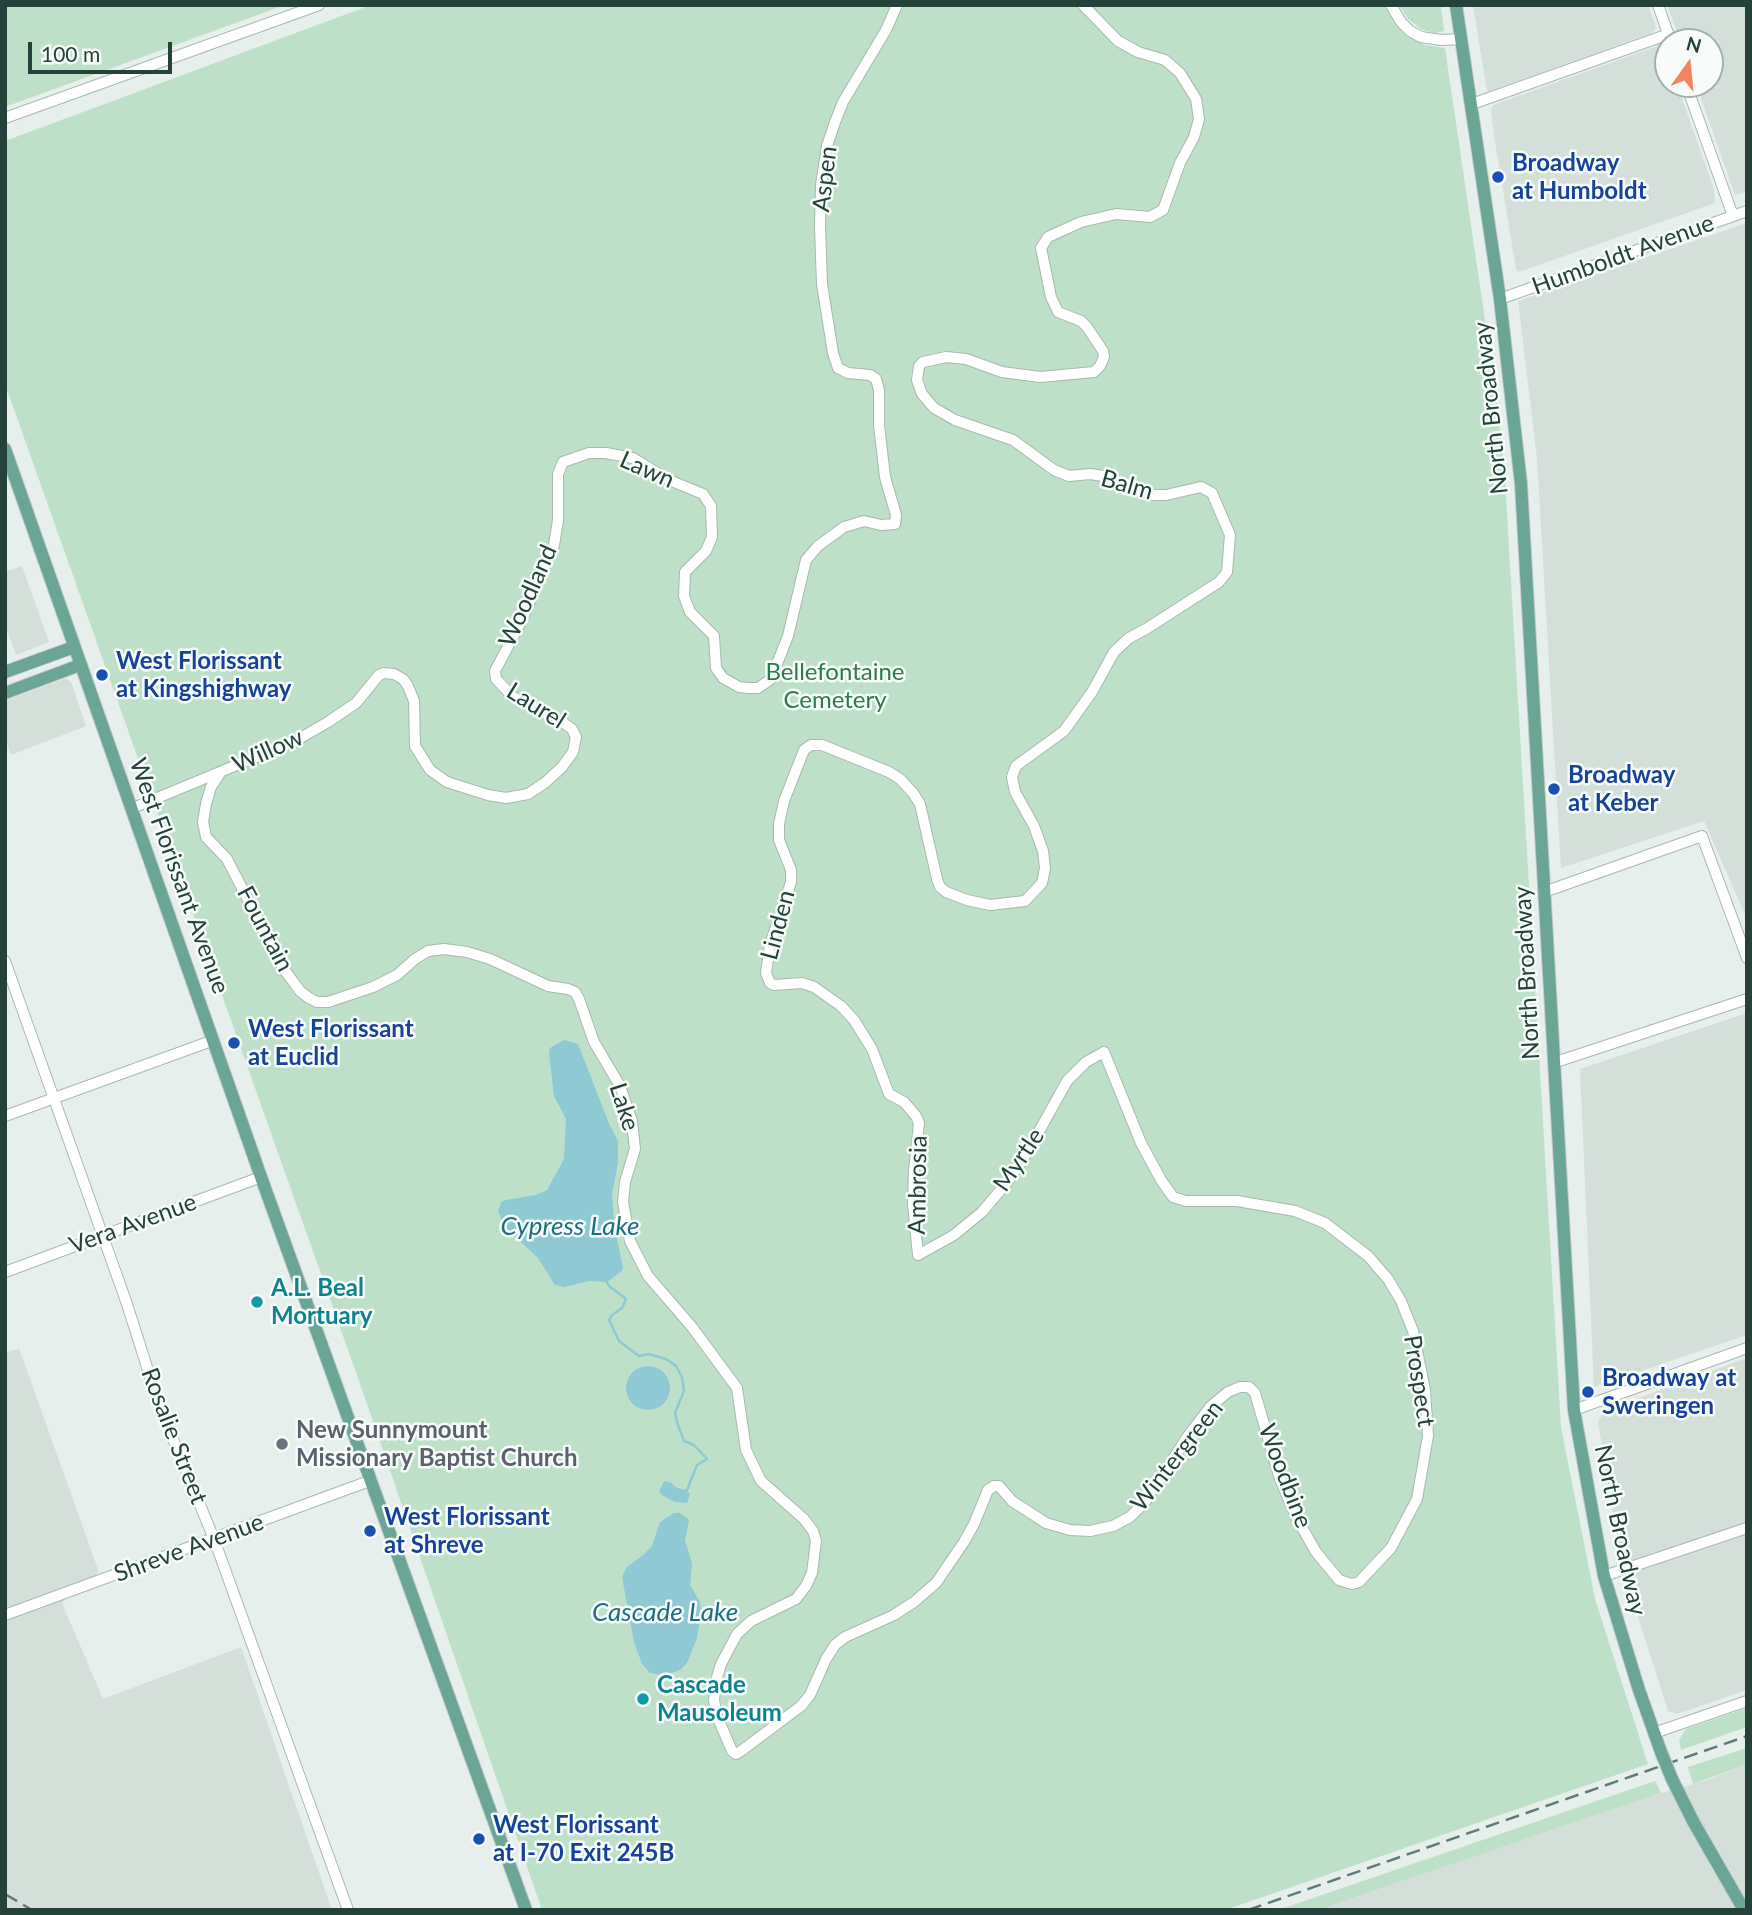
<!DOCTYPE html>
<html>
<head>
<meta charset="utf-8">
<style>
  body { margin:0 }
  #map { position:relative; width:1752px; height:1915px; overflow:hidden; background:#e6efeb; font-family:Lato,sans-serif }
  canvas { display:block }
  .frame { position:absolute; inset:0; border:7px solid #24423a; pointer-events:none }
  .north { position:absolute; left:1654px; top:28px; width:70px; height:70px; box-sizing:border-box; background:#f7fbf9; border:2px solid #a3b1ad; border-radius:50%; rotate:15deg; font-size:19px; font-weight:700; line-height:28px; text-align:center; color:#24423a }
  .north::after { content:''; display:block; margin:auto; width:24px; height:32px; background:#f4845f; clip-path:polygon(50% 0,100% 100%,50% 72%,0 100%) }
  .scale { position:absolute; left:28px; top:42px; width:144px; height:32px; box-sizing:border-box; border:4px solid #24423a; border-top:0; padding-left:9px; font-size:21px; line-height:24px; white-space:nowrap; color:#24423a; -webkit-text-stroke:5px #f7fbf9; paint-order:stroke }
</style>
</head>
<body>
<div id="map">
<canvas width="1752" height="1915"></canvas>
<div class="frame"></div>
<div class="north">N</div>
<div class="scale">100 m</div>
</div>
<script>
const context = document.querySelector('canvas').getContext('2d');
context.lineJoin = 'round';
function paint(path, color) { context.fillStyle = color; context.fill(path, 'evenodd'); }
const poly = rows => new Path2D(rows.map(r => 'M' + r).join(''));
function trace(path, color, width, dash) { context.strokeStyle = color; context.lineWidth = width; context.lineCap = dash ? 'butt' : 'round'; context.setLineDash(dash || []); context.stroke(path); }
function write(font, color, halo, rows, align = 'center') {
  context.font = font + ' Lato,sans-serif'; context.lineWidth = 5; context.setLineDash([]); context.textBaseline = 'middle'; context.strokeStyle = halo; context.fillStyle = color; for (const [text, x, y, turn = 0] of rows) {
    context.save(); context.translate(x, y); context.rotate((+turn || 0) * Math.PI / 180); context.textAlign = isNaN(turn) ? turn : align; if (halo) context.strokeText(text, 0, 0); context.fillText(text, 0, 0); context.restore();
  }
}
const built = poly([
  [1473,5,1648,5,1656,27,1652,33,1487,92],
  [1667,5,1747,5,1747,192,1735,195,1696,84,1710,84,1710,42,1681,42],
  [1663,44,1668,60,1668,84,1677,84,1714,190,1715,203,1519,272,1516,269,1495,142,1491,112,1493,105],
  [1747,223,1747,919,1704,821,1561,868,1537,458,1518,301],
  [22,566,49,642,16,655,5,626,5,572],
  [64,679,68,679,72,684,86,726,11,755,5,738,5,701],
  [1747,1013,1747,1335,1594,1387,1580,1069],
  [19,1348,99,1572,62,1603,103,1699,241,1647,332,1910,5,1910,5,1353],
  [1747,1358,1747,1690,1677,1714,1668,1711,1621,1564,1598,1422,1603,1411],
  [1747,1764,1747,1910,1318,1910,1661,1793,1707,1780]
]);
const green = poly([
  [5,5,285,5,5,107],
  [371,5,1385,5,1404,34,1425,45,1445,48,1497,402,1505,480,1561,1427,1595,1599,1648,1764,1225,1910,542,1910,358,1378,5,384,5,141],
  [1399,5,1441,5,1444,31,1434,33,1421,29,1408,19],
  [1747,1708,1747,1727,1681,1750,1679,1740,1686,1729],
  [1747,1748,1747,1764,1693,1784,1688,1767],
  [1655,1781,1661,1793,1318,1910,1278,1910]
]);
const water = poly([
  [564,1040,578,1044,608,1121,618,1141,618,1163,612,1194,615,1230,623,1267,622,1271,607,1282,590,1281,564,1287,555,1285,538,1258,505,1227,498,1211,501,1202,506,1200,536,1195,547,1190,564,1159,566,1119,554,1096,549,1053,550,1048],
  '626 1388a22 22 0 1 1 44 0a22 22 0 1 1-44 0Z',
  [664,1481,670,1482,677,1488,687,1490,690,1494,687,1503,675,1502,662,1495,659,1491],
  [674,1513,680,1513,689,1520,685,1540,692,1564,690,1585,700,1602,701,1614,697,1638,687,1663,681,1669,666,1676,650,1673,642,1664,634,1642,622,1577,627,1567,642,1556,652,1546,660,1522]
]);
const stream = poly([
  [607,1282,609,1286,626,1299,622,1308,612,1315,609,1320,619,1341,639,1356,649,1354,666,1359,676,1366,682,1377,684,1391,675,1413,678,1425,684,1441,694,1445,707,1459,697,1465,687,1490]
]);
const minor = poly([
  [1391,5,1401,22,1410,31,1421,37,1441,40,1461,39],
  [1658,5,1671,42],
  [1686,84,1733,216],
  [1472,104,1669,34],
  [5,118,319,5],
  [1500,299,1747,211],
  [220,773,211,787,206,804,203,822,206,837,227,859,283,968,300,991,309,998,317,1002,328,1002,373,987,397,975,415,959,428,951,444,949,467,952,490,959,548,986,568,989,575,992,579,999,594,1042,620,1086,632,1121,635,1149,625,1182,623,1202,630,1241,648,1276,692,1327,737,1388,746,1450,761,1481,804,1519,813,1531,816,1541,812,1573,806,1586,796,1599,751,1621,737,1634,721,1664,716,1681,714,1700,717,1716,732,1751,736,1754,741,1751,801,1706,810,1695,826,1659,835,1645,845,1637,894,1615,914,1602,936,1583,964,1542,974,1524,988,1490,994,1486,999,1486,1012,1501,1046,1523,1070,1530,1090,1531,1113,1526,1130,1517,1145,1502,1188,1436,1211,1406,1228,1392,1240,1387,1249,1387,1255,1393,1279,1476,1296,1517,1316,1552,1339,1580,1352,1584,1359,1582,1391,1548,1417,1499,1428,1436,1425,1390,1413,1331,1401,1301,1388,1279,1368,1256,1325,1223,1295,1211,1237,1201,1186,1201,1173,1197,1161,1180,1141,1143,1104,1052,1086,1062,1067,1081,1027,1153,1009,1180,982,1212,954,1235,918,1255,913,1204,914,1170,919,1123,916,1116,904,1102,889,1094,872,1049,854,1020,841,1006,814,987,802,983,774,985,770,983,766,973,770,945,791,882,791,870,779,840,779,824,784,801,804,750,811,745,822,745,889,772,900,779,913,793,920,804,937,879,940,887,946,892,967,900,990,905,1025,901,1042,883,1045,868,1043,851,1034,826,1015,792,1012,777,1016,766,1064,731,1092,692,1114,652,1129,638,1146,629,1219,582,1227,572,1230,535,1212,493,1201,487,1166,495,1152,495,1132,490,1103,476,1090,474,1069,476,1054,470,1013,440,955,420,934,408,922,394,917,380,919,366,923,362,946,357,966,359,1002,372,1040,377,1094,372,1100,366,1104,357,1103,351,1087,327,1081,321,1058,312,1051,297,1041,248,1048,237,1081,222,1116,214,1150,217,1163,210,1180,163,1194,137,1199,119,1196,99,1180,73,1165,60,1138,52,1118,41,1083,5],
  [133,808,297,740,328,722,356,703,379,675,384,673,394,674,403,679,408,686,414,701,415,746,430,770,447,782,488,795,506,798,528,794,546,782,562,767,573,752,576,737,572,729,561,721,513,697,496,679,495,671,521,622,554,545,558,520,558,474,563,462,589,453,606,453,633,458,669,480,703,494,711,506,712,537,706,551,685,572,684,596,690,612,714,636,716,668,723,678,739,687,748,688,758,688,771,679,788,636,806,560,818,546,844,527,864,521,881,525,895,524,896,515,885,477,879,425,879,390,876,379,870,375,848,373,838,368,833,353,822,284,820,227,821,185,827,146,835,122,843,102,886,30,897,5],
  [1544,892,1702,836,1747,958],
  [5,961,127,1304,159,1405,214,1539,348,1910],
  [1553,1063,1747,999],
  [5,1116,214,1040],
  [5,1272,261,1177],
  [1574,1410,1747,1348],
  [1604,1576,1747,1528],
  [5,1615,372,1480],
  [1654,1733,1747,1701]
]);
const major = poly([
  [1456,5,1500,299,1521,484,1574,1410,1604,1576,1639,1690,1661,1752],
  [5,449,261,1177,526,1910],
  [5,672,74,647],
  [5,693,80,665],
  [1672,1779,1694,1823,1744,1910]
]);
const rail = poly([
  [5,1894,32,1910],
  [1248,1910,1747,1736]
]);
const majorBridge = poly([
  [1661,1752,1672,1779]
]);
const markers = [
  [1498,177,7,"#1a4fb4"],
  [102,675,7,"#1a4fb4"],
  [1554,789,7,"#1a4fb4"],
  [234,1043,7,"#1a4fb4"],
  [257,1302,7,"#0f9aa8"],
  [1588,1392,7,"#1a4fb4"],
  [282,1444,7,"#6b7280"],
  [370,1531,7,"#1a4fb4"],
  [643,1699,7,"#0f9aa8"],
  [479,1839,7,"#1a4fb4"]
];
const transitNames = [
  ["Broadway",1512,163],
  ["at Humboldt",1512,191],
  ["West Florissant",116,661],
  ["at Kingshighway",116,689],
  ["Broadway",1568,775],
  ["at Keber",1568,803],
  ["West Florissant",248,1029],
  ["at Euclid",248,1057],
  ["Broadway at",1602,1378],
  ["Sweringen",1602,1406],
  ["West Florissant",384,1517],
  ["at Shreve",384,1545],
  ["West Florissant",493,1825],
  ["at I-70 Exit 245B",493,1853]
];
const streetNames = [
  ["Aspen",825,179,-83],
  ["Humboldt Avenue",1623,255,-20],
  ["North Broadway",1491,408,-96],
  ["Lawn",647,470,24],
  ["Balm",1127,485,16],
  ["Woodland",528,596,-66],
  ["Laurel",536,706,32],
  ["Willow",268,751,-24],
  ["West Florissant Avenue",179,876,70],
  ["Linden",778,925,-75],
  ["Fountain",265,929,62],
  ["North Broadway",1527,973,-93],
  ["Lake",624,1107,72],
  ["Myrtle",1019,1160,-56],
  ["Ambrosia",918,1185,-89],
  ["Vera Avenue",133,1224,-20],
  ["Prospect",1419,1381,81],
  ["Rosalie Street",174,1436,69],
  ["Wintergreen",1177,1456,-52],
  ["Woodbine",1285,1476,69],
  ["North Broadway",1620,1530,78],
  ["Shreve Avenue",189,1548,-20]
];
const parkNames = [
  ["Bellefontaine",835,672],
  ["Cemetery",835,700]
];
const cultureNames = [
  ["A.L. Beal",271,1288],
  ["Mortuary",271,1316],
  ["Cascade",657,1685],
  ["Mausoleum",657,1713]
];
const worshipNames = [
  ["New Sunnymount",296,1430],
  ["Missionary Baptist Church",296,1458]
];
const waterNames = [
  ["Cypress Lake",570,1227],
  ["Cascade Lake",665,1613]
];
paint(built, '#d4dfda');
paint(green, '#bfe0c8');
paint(water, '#8ec9d4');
trace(stream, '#8ec9d4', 2.5);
trace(minor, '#a8b8b2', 12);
trace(major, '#c2cac8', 14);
trace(minor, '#fff', 10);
trace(major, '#6aa596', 12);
trace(rail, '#5f7d75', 2.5, [14, 7]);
trace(majorBridge, '#c2cac8', 14, []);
trace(majorBridge, '#6aa596', 12);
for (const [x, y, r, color] of markers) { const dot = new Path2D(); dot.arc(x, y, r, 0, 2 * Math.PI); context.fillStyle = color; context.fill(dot); trace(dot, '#f7fbf9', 2.5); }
write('bold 24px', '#164399', '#f7fbf9', transitNames, 'left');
write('24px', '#24423a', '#f7fbf9', streetNames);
write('24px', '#2d7a4b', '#f7fbf9', parkNames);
write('bold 24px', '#0d838f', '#f7fbf9', cultureNames, 'left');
write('bold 24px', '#5b616d', '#f7fbf9', worshipNames, 'left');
write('italic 26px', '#1c6f80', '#f7fbf9', waterNames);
</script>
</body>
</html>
